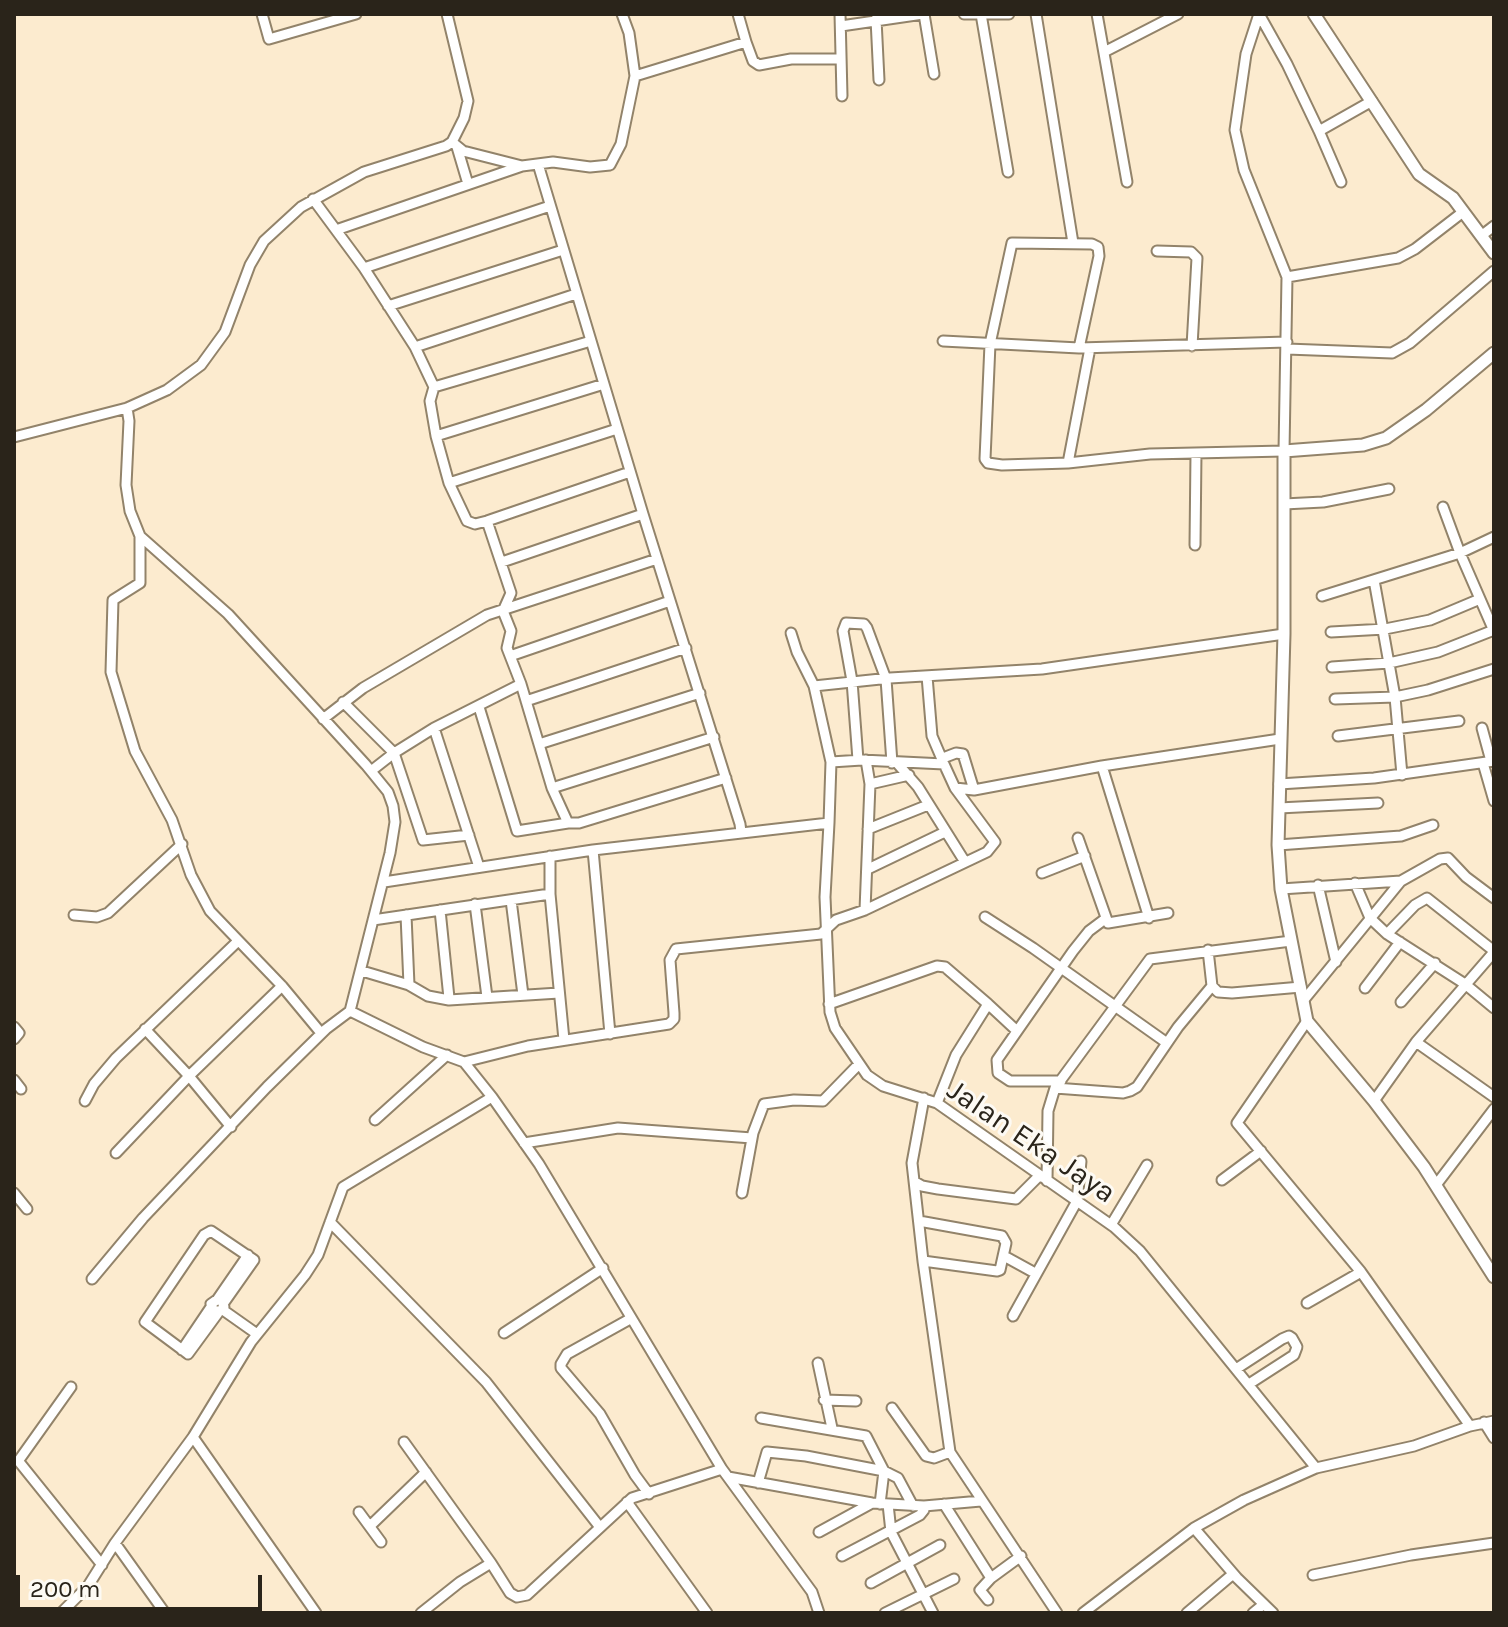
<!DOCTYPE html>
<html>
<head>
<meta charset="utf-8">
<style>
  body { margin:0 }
  #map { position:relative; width:1508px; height:1627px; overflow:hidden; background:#fcebcf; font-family:Karla,sans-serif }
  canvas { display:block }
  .frame { position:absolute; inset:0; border:16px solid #2a241a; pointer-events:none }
  .scale { position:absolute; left:16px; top:1575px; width:246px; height:36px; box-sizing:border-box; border:4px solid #2a241a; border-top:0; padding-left:10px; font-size:24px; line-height:28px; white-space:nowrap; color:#2a241a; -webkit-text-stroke:6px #fdfaf4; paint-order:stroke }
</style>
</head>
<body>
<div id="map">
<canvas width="1508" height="1627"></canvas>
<div class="frame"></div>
<div class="scale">200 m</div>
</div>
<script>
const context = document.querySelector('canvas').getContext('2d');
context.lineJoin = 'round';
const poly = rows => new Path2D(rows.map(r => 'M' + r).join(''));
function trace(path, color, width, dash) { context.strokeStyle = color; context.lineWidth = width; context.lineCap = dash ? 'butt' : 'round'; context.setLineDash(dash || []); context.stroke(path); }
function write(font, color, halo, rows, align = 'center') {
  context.font = font + ' Karla,sans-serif'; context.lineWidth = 6; context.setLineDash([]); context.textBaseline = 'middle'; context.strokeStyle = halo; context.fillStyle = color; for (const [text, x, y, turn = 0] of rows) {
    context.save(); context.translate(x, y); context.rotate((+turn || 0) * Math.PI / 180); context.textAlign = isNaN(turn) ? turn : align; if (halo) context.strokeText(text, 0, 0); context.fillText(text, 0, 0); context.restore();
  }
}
const minor = poly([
  [262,14,269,39,356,14],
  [840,14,842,96],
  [924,14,934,74],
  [964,14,1009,14],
  [981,14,1008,172],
  [1036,14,1073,243],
  [1097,14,1127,182],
  [1259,14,1287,64,1319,131,1372,101],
  [876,19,879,80],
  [841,26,923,14],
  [746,42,753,61,759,65,791,59,839,59],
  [1106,51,1178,14],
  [635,76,746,42,738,14],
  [1319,131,1341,182],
  [452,142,463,151,522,166,553,162,590,167,610,165,621,144,635,76,629,33,622,14],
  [457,147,468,184],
  [538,164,643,514,740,824,741,832],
  [313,199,364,268,415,347,576,294],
  [336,230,522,166],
  [1481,236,1494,226],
  [1157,251,1191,252,1197,258,1192,346],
  [364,268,550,206],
  [1287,277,1398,258,1415,249,1463,212],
  [388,306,563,250],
  [943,341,1079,348,1287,342],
  [415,347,434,387,430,401,436,436,449,483,467,521,475,524,487,521,630,472],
  [1079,348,1099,256,1098,247,1092,244,1012,243,990,344,985,459,988,463,1002,465,1068,463,1150,454,1284,451,1287,277,1244,170,1235,130,1246,54,1259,14],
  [1287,349,1392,353,1410,343,1494,271],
  [434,387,591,341],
  [436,436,604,384],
  [14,437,127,408,167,390,201,365,225,332,250,265,264,241,301,207,364,172,446,146,452,142,464,118,468,101,447,14],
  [1068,463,1090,348],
  [449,483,617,429],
  [1284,504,1323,502,1389,489],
  [1443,507,1460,553,1494,631],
  [487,521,511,593,503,611,511,631,507,648,521,684,552,788,568,823,579,823,726,778],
  [140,536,140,583,113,600,111,672,135,751,172,820,191,875,210,911,282,986,321,1033],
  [1195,545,1196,453],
  [502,562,643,514],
  [1374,580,1395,697,1402,775],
  [1322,596,1460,553,1494,537],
  [1331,632,1385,629,1430,620,1480,599],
  [791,633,797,652,814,686,831,762,829,823],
  [510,656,670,601],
  [1332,667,1389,663,1438,652,1494,630],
  [927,676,932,736,944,764],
  [814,686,890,678,1042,669,1284,634],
  [1335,699,1395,697,1428,690,1494,669],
  [526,701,686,648],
  [343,702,394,753,423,840,469,835],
  [479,707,517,831,568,823],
  [323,719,363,688,487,615,657,559],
  [434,728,479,867],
  [1482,728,1491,761],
  [1338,736,1459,721],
  [539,744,700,693],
  [943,758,956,753,963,754,974,790],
  [858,760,852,681,843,631,846,623,864,624,867,628,886,679,892,763],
  [831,762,862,760,944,764,955,788,974,790,1102,766,1280,739],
  [897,763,918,787,965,862],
  [1483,763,1494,801],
  [1102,766,1149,918],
  [371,771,394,753,434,728,521,684],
  [870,784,909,775],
  [1279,784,1374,778,1494,761],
  [552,788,714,737],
  [1279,808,1378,803],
  [868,829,928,805],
  [1078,838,1108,923,1168,913],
  [1278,845,1401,836,1433,825],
  [593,850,610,1034],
  [550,856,550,894,564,1040],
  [868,869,945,832],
  [1042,873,1085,856],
  [384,882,593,850,829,823,825,897,830,1012,835,1028,867,1075,883,1086,937,1103,1114,1227,1140,1251,1316,1468],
  [1355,883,1370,918,1387,934,1465,984,1494,1008],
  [1318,885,1336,962],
  [1281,889,1401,881],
  [511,900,523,995],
  [475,904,487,997],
  [440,910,449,998],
  [865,910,870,784,866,760],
  [74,915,97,917,108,913,182,844],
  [406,915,409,985],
  [985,917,1033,948,1167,1043],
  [373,920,550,894],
  [1387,934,1415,905,1427,898,1494,951],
  [1208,950,1212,986],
  [362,971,409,985,428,996,449,1000,559,993],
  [1365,988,1400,942],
  [1303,1001,1401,881,1440,859,1448,858,1466,877,1494,898],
  [1401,1002,1435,963],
  [829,1004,937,966,945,967,981,998,988,1004,956,1055,937,1103],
  [988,1004,1017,1031],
  [1307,1021,1237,1123,1361,1272,1470,1426],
  [14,1027,19,1033,14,1039],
  [145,1029,189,1076,231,1127],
  [1416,1042,1494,1097],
  [464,1062,528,1046,669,1024,674,1019,674,1013,670,960,676,949,821,934,836,920,865,910,987,852,995,842,955,788],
  [14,1080,21,1089],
  [1061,1081,1010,1081,998,1073,997,1060,1073,951,1089,931,1105,919],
  [1055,1088,1123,1093,1130,1091,1137,1087,1178,1027,1212,986,1218,992,1232,993,1301,987],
  [492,1097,539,1164,722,1469,812,1592,819,1613],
  [85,1101,94,1084,116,1058,237,942],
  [1374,1101,1416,1042,1494,952],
  [375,1120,447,1055],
  [524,1143,618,1128,752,1138],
  [116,1153,189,1076,282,986],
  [1222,1180,1261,1151],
  [1047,1181,1048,1111,1055,1088,1150,959,1291,941],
  [915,1182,922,1186,938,1189,1016,1199,1039,1176],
  [1436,1185,1494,1109],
  [14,1193,27,1209],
  [742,1193,753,1133,764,1104,794,1100,823,1101,859,1064],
  [919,1221,1002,1236,1006,1243,1000,1270,997,1271,923,1261,912,1163,924,1098],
  [330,1222,486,1382,599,1526],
  [1111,1225,1147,1165],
  [1004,1256,1035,1273],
  [923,1261,950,1452,1057,1613],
  [92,1279,143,1218,267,1087,326,1029,350,1011],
  [217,1300,248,1255],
  [1307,1303,1361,1272],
  [224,1307,222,1301,218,1299,211,1304,214,1312,223,1310,257,1334],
  [218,1313,188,1354,145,1322,204,1235,211,1231,254,1260,223,1304],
  [1013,1316,1077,1201,1081,1161],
  [630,1319,567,1354,561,1364,561,1368,600,1414,635,1475,649,1494],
  [504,1333,603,1268],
  [182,1350,211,1307],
  [818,1363,832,1428],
  [1236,1369,1282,1339,1289,1336,1292,1338,1297,1347,1294,1355,1249,1384],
  [71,1387,19,1460,20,1463,102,1565],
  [824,1400,856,1401],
  [892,1408,926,1456,934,1458,950,1452],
  [761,1418,866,1436,884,1471,898,1478,913,1506],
  [1484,1422,1494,1438],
  [193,1437,316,1613],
  [404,1442,491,1563],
  [728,1477,872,1503,924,1506,981,1501],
  [758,1483,767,1452,806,1456,884,1471,880,1504],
  [627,1502,707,1613],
  [888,1504,891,1532,933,1613],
  [944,1504,991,1578,1021,1556],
  [359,1512,381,1542],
  [370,1526,426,1472],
  [1194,1528,1237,1578,1273,1613],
  [819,1532,872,1503],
  [115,1543,165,1613],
  [842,1556,920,1515,924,1510,924,1506],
  [1313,1575,1411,1555,1494,1543],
  [871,1583,940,1545],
  [988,1600,980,1590,991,1578],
  [61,1613,88,1586,115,1543,193,1437,251,1342,305,1275,318,1255,343,1187,492,1097,464,1062,423,1047,350,1011,390,853,395,822,393,806,388,792,366,765,228,614,140,536,130,511,126,485,129,421,127,408],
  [421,1613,460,1582,491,1563,510,1593,517,1597,527,1595,632,1498,722,1469],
  [885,1613,954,1579],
  [1083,1613,1194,1528,1244,1500,1316,1468,1414,1446,1470,1426,1494,1421],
  [1187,1613,1233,1574],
  [1253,1613,1264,1604]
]);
const tertiary = poly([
  [1314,14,1419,174,1453,198,1494,253],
  [1494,353,1426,410,1386,438,1363,445,1284,451,1284,634,1278,845,1281,889,1307,1021,1374,1101,1424,1167,1494,1277]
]);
const streetNames = [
  ["Jalan Eka Jaya",1031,1142,34]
];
trace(minor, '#92836a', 13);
trace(tertiary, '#92836a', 15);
trace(minor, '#fff', 9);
trace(tertiary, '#fff', 11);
write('30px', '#2a241a', '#fdfaf4', streetNames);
</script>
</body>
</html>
